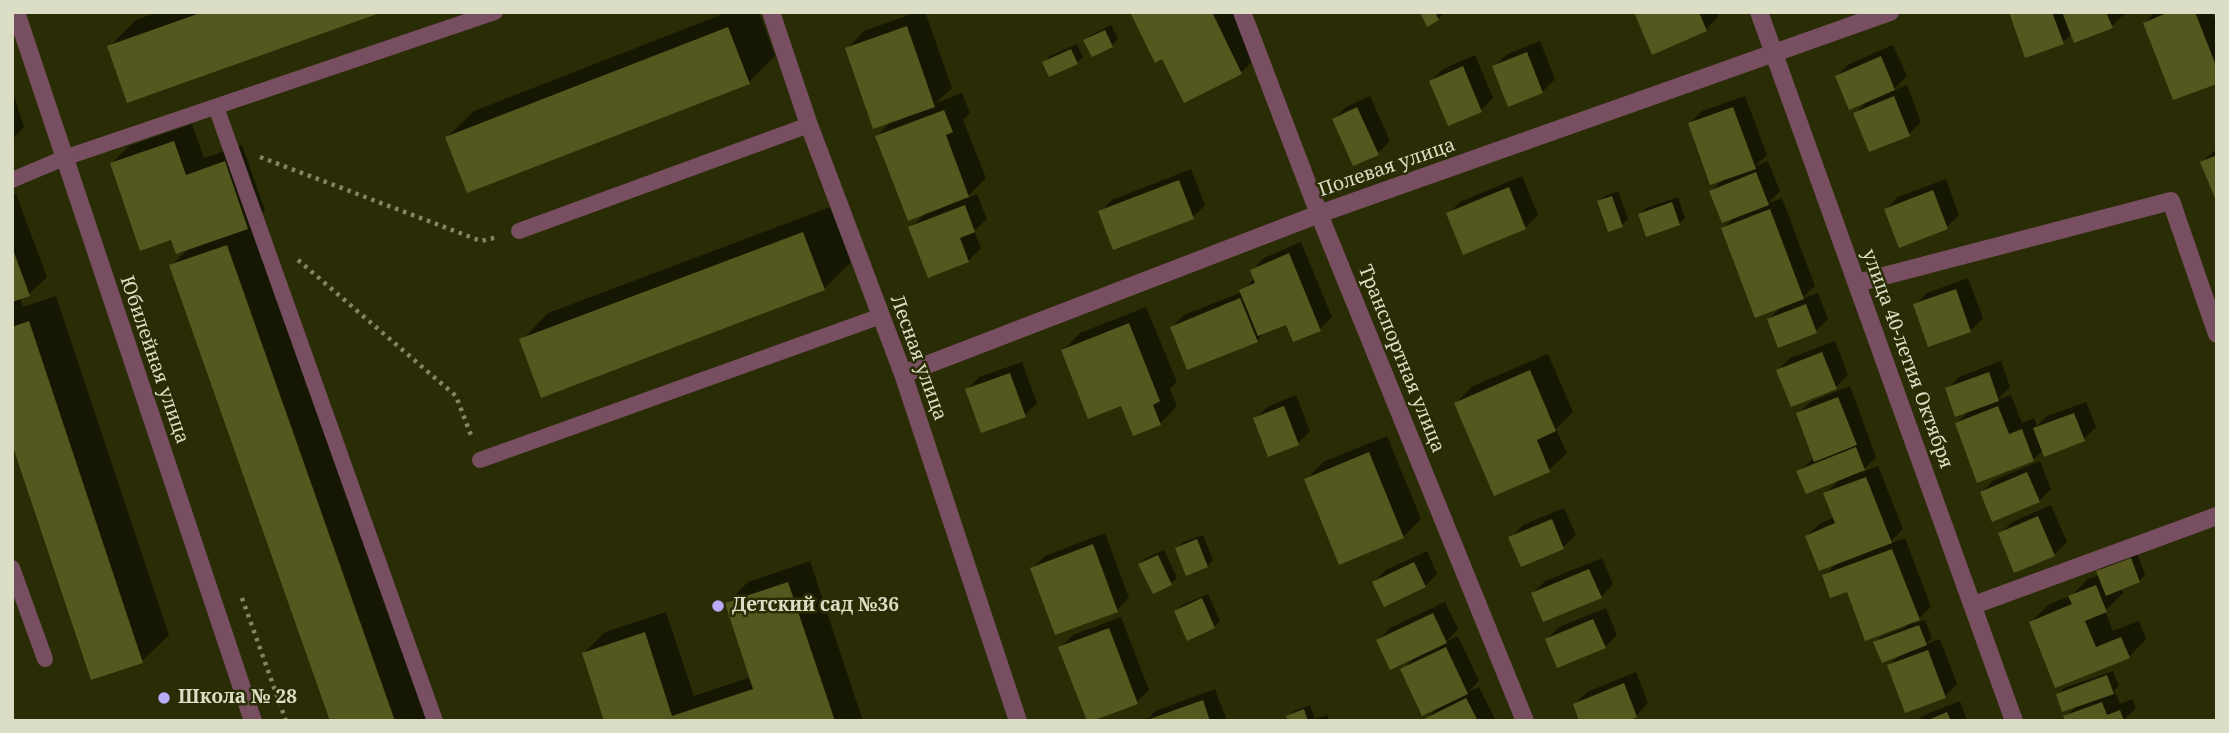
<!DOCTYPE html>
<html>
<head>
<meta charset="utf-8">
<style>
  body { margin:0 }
  #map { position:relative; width:2229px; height:733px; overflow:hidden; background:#2a2c06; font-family:"Noto Serif",serif }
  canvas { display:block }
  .frame { position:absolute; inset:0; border:14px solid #dbdec4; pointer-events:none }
</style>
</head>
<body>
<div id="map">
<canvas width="2229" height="733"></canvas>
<div class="frame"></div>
</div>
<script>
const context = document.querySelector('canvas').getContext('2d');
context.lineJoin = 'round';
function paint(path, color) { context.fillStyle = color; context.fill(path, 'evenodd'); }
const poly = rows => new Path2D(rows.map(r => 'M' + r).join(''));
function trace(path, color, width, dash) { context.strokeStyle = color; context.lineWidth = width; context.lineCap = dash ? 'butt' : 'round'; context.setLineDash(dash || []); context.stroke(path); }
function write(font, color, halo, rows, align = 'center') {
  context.font = font + ' "Noto Serif",serif'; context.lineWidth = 5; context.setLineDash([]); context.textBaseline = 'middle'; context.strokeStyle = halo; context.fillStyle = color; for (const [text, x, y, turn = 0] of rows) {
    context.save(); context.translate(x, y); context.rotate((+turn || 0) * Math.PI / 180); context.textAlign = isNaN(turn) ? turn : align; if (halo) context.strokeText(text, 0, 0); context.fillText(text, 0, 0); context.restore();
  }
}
const shadow = poly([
  [158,12,376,12,109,47,136,20],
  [728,12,759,12,775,56,749,82,447,137,474,111],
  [917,12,925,12,952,88,936,103,962,93,970,113,963,120,986,178,965,199,977,194,987,219,974,231,981,248,968,261,911,228,927,212,877,136,894,119,847,49,864,31],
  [1132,12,1237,12,1258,55,1241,73],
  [1422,12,1443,12,1444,13,1438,19],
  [1636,12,1716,12,1718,17,1706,29],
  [2010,12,2123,12,2124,14,2112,26,2072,34,2063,42],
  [2155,12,2212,12,2217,25,2217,82,2145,23],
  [1111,25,1118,39,1112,45,1085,40,1091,35],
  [1540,41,1555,79,1542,92,1494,67,1506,55],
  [1077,44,1083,57,1077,63,1044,62,1050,56],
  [1893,45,1907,76,1892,91,1907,85,1921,122,1909,134,1855,113,1869,100,1837,76,1849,64],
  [1475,55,1493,98,1481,110,1431,81,1443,69],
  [12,90,24,127,12,140],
  [1370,96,1390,141,1378,153,1334,119,1346,107],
  [1745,96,1767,155,1755,166,1768,161,1780,191,1767,204,1782,198,1815,286,1801,299,1818,293,1828,319,1816,331,1769,319,1782,306,1723,229,1735,216,1711,191,1724,178,1690,123,1702,111],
  [192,124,204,158,242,145,265,210,254,221,431,721,332,721,171,266,189,248,172,238,112,163,129,146],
  [2217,149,2217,199,2202,162],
  [1191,169,1205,205,1193,217,1100,212,1112,200],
  [1522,176,1538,215,1525,228,1464,253,1448,214,1460,202],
  [1946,179,1959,215,1947,227,1886,209,1898,197],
  [1618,191,1628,219,1622,225,1599,202,1605,196],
  [16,194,47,277,29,294,20,298,23,307,56,296,169,635,142,661,12,438,12,196],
  [1678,197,1685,218,1679,224,1640,214,1646,208],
  [830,207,851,262,824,289,522,340,548,313],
  [1301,242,1332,317,1320,329,1287,323,1266,331,1257,340,1172,327,1184,315,1242,292,1255,277,1252,270,1264,258],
  [1968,278,1983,318,1970,331,1915,305,1927,293],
  [1146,307,1177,382,1170,389,1177,406,1160,424,1122,404,1063,351,1080,333],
  [1835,341,1848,375,1836,387,1778,370,1790,358],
  [1548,354,1573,412,1556,429,1567,453,1549,470,1456,403,1473,386],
  [2001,361,2010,387,1997,400,2011,395,2022,423,2034,418,2037,426,2047,416,2086,402,2096,427,2084,439,2043,450,2033,460,1957,423,1971,409,1947,389,1959,377],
  [1022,362,1037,403,1025,415,967,390,979,377],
  [1850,386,1876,457,1860,473,1878,466,1903,529,1888,544,1905,538,1931,607,1913,624,1925,620,1932,638,1926,644,1940,639,1957,684,1945,696,1889,666,1900,654,1875,643,1881,637,1906,627,1905,624,1824,576,1838,562,1807,536,1819,524,1835,517,1825,494,1841,478,1799,471,1815,457,1798,414,1810,402],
  [1296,395,1310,431,1298,443,1255,419,1267,407],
  [1387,436,1421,519,1403,537,1306,480,1323,462],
  [2040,461,2051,489,2039,501,1982,492,1994,480],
  [2051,505,2067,542,2054,555,2015,571,2000,534,2012,522],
  [1564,508,1576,535,1563,547,1522,565,1510,538,1523,525],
  [1105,533,1129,598,1117,610,1032,569,1045,556],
  [1203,535,1213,560,1207,566,1177,548,1183,542],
  [1164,550,1177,578,1171,583,1140,564,1146,558],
  [1427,551,1437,574,1425,586,1374,582,1386,570],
  [2137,553,2145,575,2139,581,2121,588,2123,593,2105,611,2113,631,2139,621,2146,639,2129,657,2056,686,2031,622,2048,605,2072,595,2088,579,2099,575,2098,572,2104,566],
  [1602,558,1613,584,1601,597,1533,593,1545,581],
  [810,561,863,721,606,721,584,653,605,632,666,612,694,696,751,677,727,603,748,582],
  [1208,594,1220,621,1214,627,1176,611,1182,605],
  [1445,602,1458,629,1446,642,1458,636,1479,681,1468,692,1479,687,1496,721,1425,721,1437,708,1402,670,1415,657,1378,641,1390,628],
  [1606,608,1617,635,1605,647,1547,639,1559,627],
  [1121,617,1149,690,1137,702,1060,648,1073,635],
  [2113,671,2119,686,2114,690,2120,704,2132,699,2136,708,2123,721,2065,717,2078,705,2058,694,2064,688],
  [1636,672,1648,703,1636,716,1575,704,1587,692],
  [1215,689,1227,721,1146,721,1155,711],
  [1960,701,1967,721,1917,721,1922,716],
  [1310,705,1315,719,1327,715,1329,721,1290,721,1288,717,1294,711]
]);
const building = poly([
  [203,12,380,12,380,13,127,103,107,46],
  [1130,12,1212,12,1242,74,1184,103,1162,59,1155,63],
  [1420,12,1435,12,1439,20,1427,27],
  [1634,12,1699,12,1707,31,1652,55],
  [2009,12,2052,12,2064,44,2025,58],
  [2062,12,2106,12,2113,28,2074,43],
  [2169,12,2195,12,2217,68,2217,84,2173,100,2143,23],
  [907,26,935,107,873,129,845,48],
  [728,27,750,84,467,193,445,137],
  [1105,30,1113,47,1092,57,1083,40],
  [1071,49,1078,64,1049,77,1042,62],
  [1527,52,1543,93,1508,107,1492,66],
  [1881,56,1895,90,1849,110,1835,76],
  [1463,66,1482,112,1448,126,1429,81],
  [1894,96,1910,136,1869,152,1853,113],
  [1357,107,1379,155,1353,166,1332,119],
  [1733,107,1756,169,1710,185,1688,123],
  [944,110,953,132,946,135,969,197,908,221,875,136],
  [174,141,186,175,225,161,248,229,176,254,171,240,140,251,110,163],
  [2217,155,2217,203,2200,162],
  [1756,172,1769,205,1722,223,1709,191],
  [1179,180,1194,219,1113,250,1098,211],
  [1509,187,1526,229,1463,255,1446,213],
  [1933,190,1948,229,1899,248,1884,209],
  [1612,196,1623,227,1608,232,1597,201],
  [1672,202,1680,225,1646,237,1638,214],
  [965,205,975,232,960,238,969,262,928,278,908,227],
  [1770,209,1804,299,1755,318,1721,228],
  [803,232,825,290,541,398,519,339],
  [227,245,395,721,330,721,169,265],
  [12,247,30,296,12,302],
  [1289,253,1321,331,1293,342,1286,325,1258,336,1239,290,1255,283,1250,270],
  [1956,289,1971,332,1928,347,1913,304],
  [1240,298,1258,342,1187,370,1170,327],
  [1806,304,1817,333,1778,348,1767,319],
  [29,321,143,663,91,680,12,444,12,327],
  [1129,323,1160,401,1153,405,1161,425,1133,436,1121,406,1088,419,1061,350],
  [1822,352,1837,389,1791,407,1776,370],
  [1530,370,1556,431,1537,440,1550,472,1494,496,1454,403],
  [1989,372,1999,401,1955,417,1945,388],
  [1010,373,1026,417,981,433,965,389],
  [1838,397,1857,445,1814,462,1796,413],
  [1284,406,1299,445,1268,457,1253,418],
  [1998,406,2009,434,2022,429,2034,461,1977,483,1955,423],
  [2074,413,2085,441,2044,457,2033,428],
  [1856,447,1865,470,1806,494,1796,471],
  [1369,452,1404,538,1339,565,1304,479],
  [2027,472,2040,502,1992,522,1980,492],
  [1866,477,1892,543,1819,571,1805,536,1835,523,1823,493],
  [2038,516,2055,556,2014,573,1998,533],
  [1552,519,1564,549,1521,567,1508,537],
  [1197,539,1208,567,1186,576,1175,548],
  [1093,544,1118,612,1055,635,1030,568],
  [1892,549,1920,620,1865,641,1847,592,1830,598,1822,575],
  [1158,555,1172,585,1153,594,1138,564],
  [2131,558,2140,582,2106,596,2096,571],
  [1414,562,1426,587,1384,607,1372,582],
  [1589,569,1602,598,1543,622,1531,593],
  [788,582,835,721,604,721,582,653,645,632,672,716,753,689,725,603],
  [2096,585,2107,612,2085,621,2096,647,2121,637,2130,658,2055,688,2029,622,2072,604,2068,596],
  [1202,598,1215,628,1187,641,1174,611],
  [1433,613,1447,643,1390,670,1376,640],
  [1593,619,1606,648,1557,668,1545,639],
  [1919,625,1927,645,1882,663,1873,642],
  [1109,628,1138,704,1092,721,1087,721,1058,647],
  [1446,647,1468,694,1422,716,1400,669],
  [1928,650,1946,698,1905,713,1887,665],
  [2107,675,2114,694,2062,712,2056,694],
  [1624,683,1637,717,1628,721,1579,721,1573,704],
  [1466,698,1478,721,1420,721],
  [1203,700,1210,721,1147,721,1147,720],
  [2102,702,2107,715,2120,710,2124,721,2065,721,2063,716],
  [1304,709,1308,721,1288,721,1286,716],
  [1947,712,1951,721,1926,721]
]);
const path = poly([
  [260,157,481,241,498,237],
  [298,260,456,396,472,438],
  [242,598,286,721]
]);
const lane = poly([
  [216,107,435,721],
  [12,180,64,158,495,12],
  [519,231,809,125],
  [480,460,881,316],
  [12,568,45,659]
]);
const street = poly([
  [16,12,253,721],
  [771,12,809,125,903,374,1018,721],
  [1242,12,1319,214,1525,721],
  [1759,12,2014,721],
  [1857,283,2171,201,2217,334],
  [903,374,1319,214,1890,12],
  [1974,605,2217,516]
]);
const markers = [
  [718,606,7,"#b9abf7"],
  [164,698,7,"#b9abf7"]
];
const streetNames = [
  ["Полевая улица",1387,168,-19],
  ["Лесная улица",918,358,70],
  ["Транспортная улица",1401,359,68],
  ["улица 40-летия Октября",1907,359,70],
  ["Юбилейная улица",154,360,71]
];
const poiNames = [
  ["Детский сад №36",732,606],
  ["Школа № 28",178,698]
];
paint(shadow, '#0007');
paint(building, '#54571e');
trace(path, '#838565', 4.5, [3.5, 5]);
trace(lane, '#784f60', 16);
trace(street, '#784f60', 18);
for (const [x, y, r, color] of markers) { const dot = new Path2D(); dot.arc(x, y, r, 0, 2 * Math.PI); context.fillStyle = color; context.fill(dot); trace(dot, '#2a2c06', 2.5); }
write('19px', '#dbdec4', '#2a2c06', streetNames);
write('bold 19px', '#dbdec4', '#2a2c06', poiNames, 'left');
</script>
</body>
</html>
